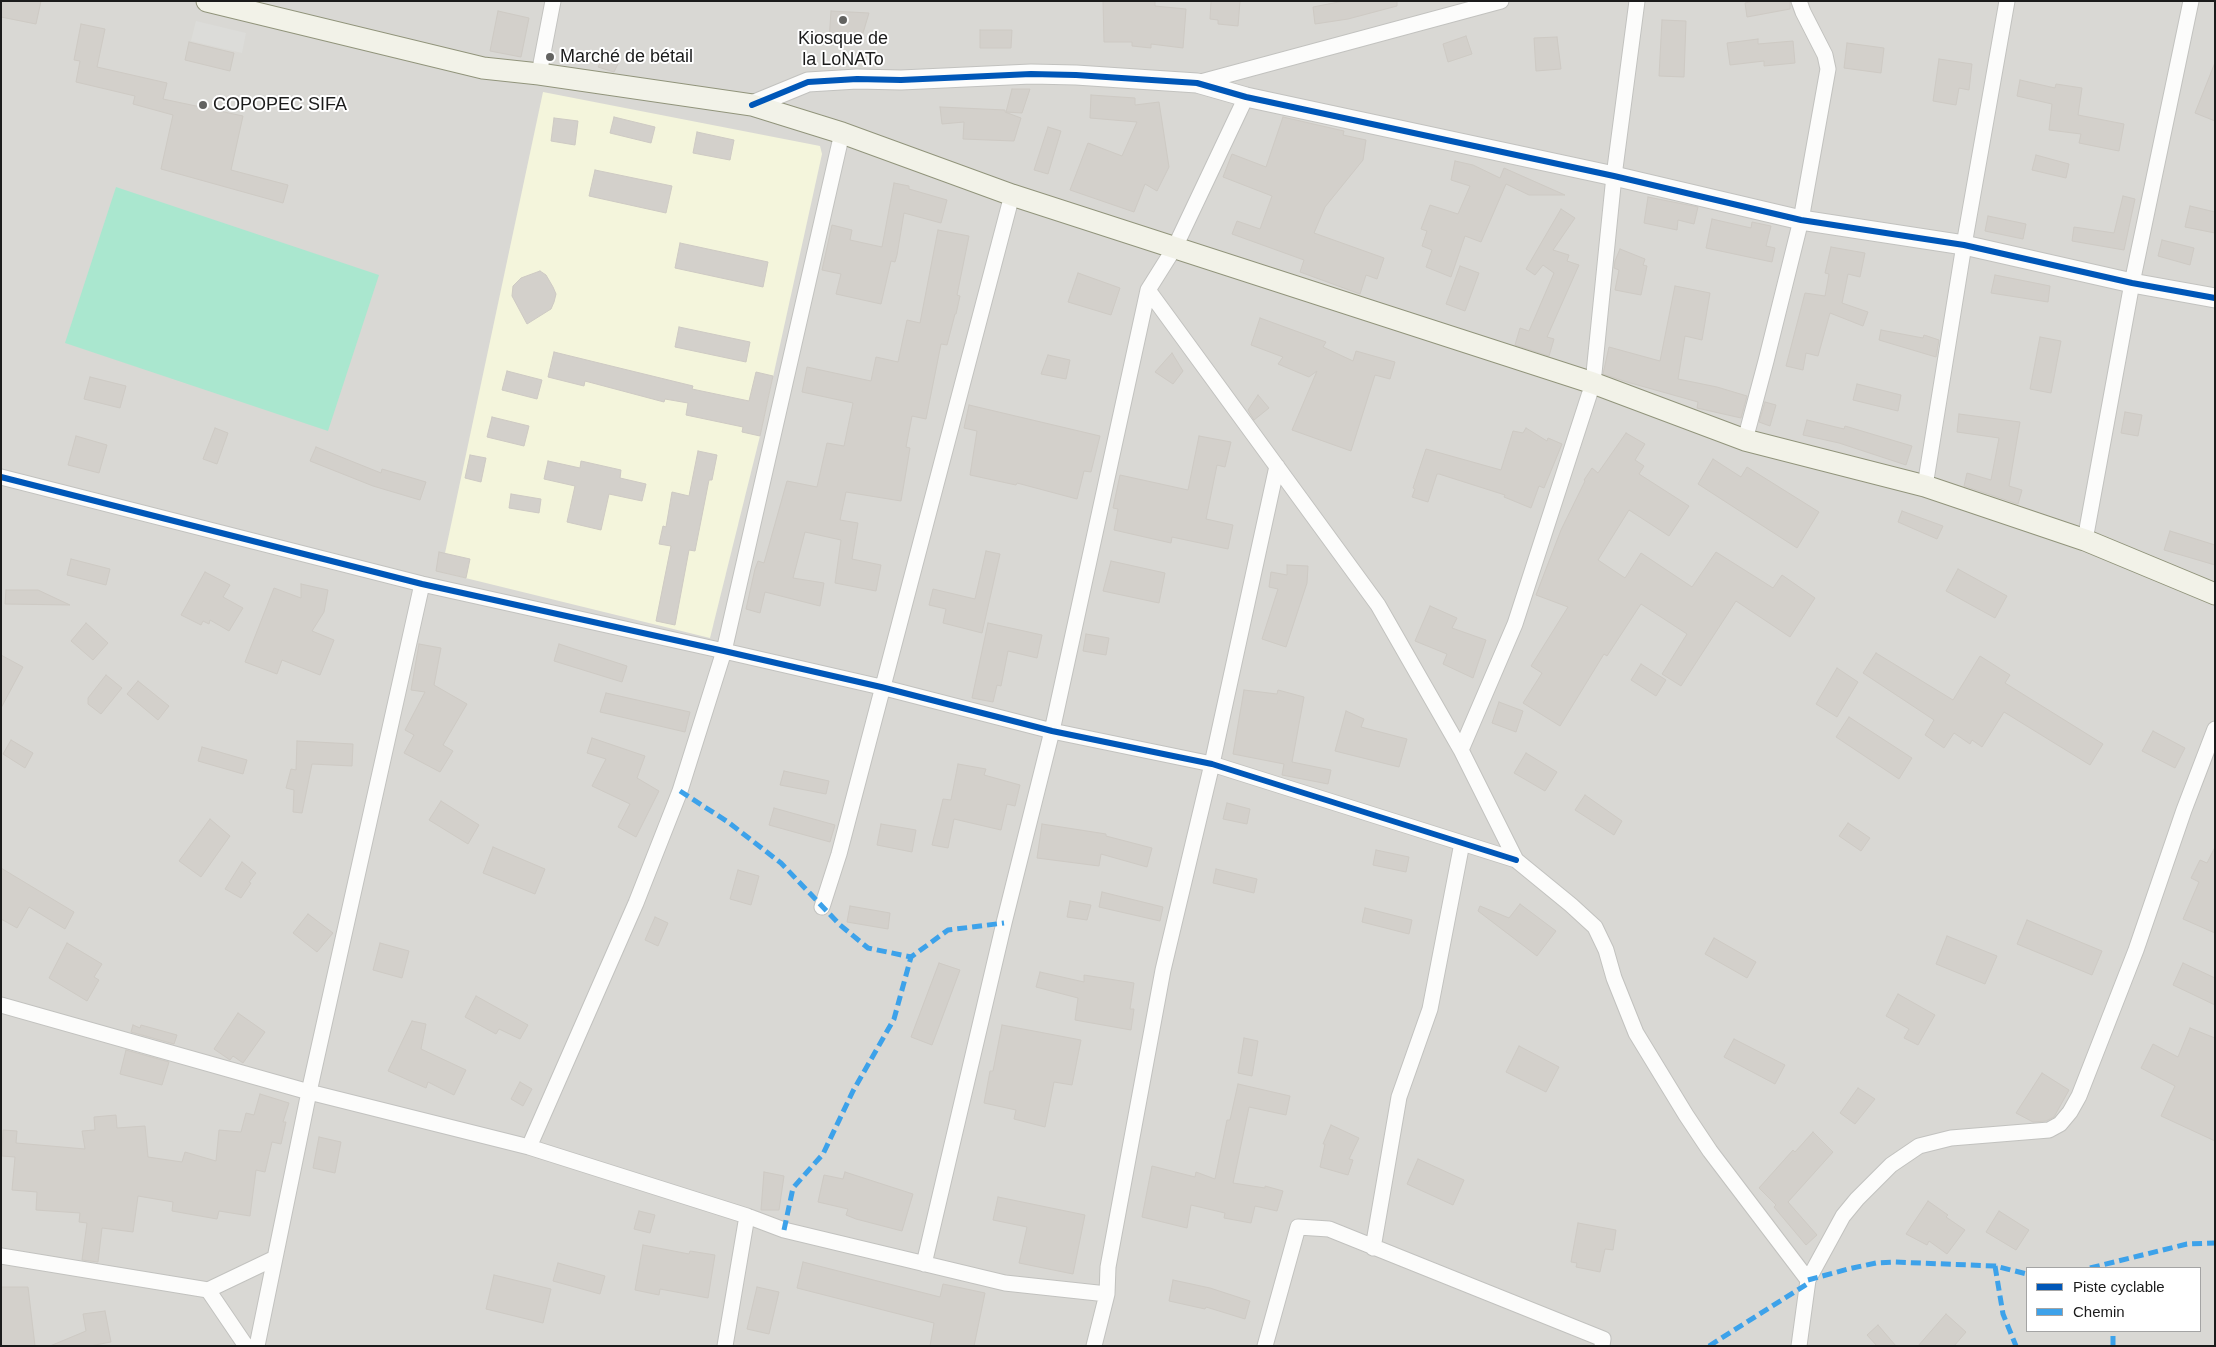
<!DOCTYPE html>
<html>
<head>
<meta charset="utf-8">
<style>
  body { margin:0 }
  #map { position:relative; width:2216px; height:1347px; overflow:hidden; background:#eae9e2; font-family:Helvetica,sans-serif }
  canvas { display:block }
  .frame { position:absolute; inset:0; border:2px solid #1b1b1b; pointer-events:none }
  .legend { position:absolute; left:2026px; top:1267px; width:175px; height:65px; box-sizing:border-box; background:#fff; border:1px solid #a4a4a4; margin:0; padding:6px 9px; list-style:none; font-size:15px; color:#1b1b1b }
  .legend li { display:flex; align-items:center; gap:10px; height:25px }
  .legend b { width:25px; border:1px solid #a4a4a4 }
</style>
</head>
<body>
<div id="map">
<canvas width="2216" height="1347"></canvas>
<div class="frame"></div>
<ul class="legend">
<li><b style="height:6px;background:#0057b8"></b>Piste cyclable</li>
<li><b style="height:6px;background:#3da2ea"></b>Chemin</li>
</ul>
</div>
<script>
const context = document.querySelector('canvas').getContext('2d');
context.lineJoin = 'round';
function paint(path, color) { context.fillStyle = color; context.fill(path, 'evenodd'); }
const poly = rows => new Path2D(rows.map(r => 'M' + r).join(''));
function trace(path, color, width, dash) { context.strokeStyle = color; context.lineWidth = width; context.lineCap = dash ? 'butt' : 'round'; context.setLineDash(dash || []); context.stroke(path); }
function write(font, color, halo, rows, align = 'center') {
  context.font = font + ' Helvetica,sans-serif'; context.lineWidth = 4; context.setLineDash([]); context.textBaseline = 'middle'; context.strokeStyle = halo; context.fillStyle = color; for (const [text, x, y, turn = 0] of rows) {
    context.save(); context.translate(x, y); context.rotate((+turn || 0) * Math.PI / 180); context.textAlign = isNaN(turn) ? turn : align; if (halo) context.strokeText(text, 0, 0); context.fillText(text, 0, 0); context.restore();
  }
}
const residential = poly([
  [1,1,2215,1,2215,1346,1,1346],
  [2027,1268,2200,1268,2200,1331,2027,1331]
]);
const education = poly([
  [543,92,820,146,822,154,760,436,710,638,441,572]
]);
const pitch = poly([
  [116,187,379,275,328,431,65,343]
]);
const parking = poly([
  [196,21,246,33,242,53,191,41]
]);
const building = poly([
  [1,1,41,1,36,24,1,17,1,1],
  [1103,1,1155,1,1155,6,1186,9,1183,48,1151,44,1151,48,1132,46,1132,42,1104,42,1103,1],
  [1211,1,1240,1,1238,26,1218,24,1218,20,1210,19,1211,1],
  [1344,1,1397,1,1397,6,1348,19,1315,24,1313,7,1344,1],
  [1754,1,1790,1,1790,9,1747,17,1745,3,1754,1],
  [498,11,529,18,521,57,490,51,498,11],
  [831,11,869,13,860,43,829,42,831,11],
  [1662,20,1686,21,1684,77,1659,76,1662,20],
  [81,24,105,29,97,67,167,83,163,99,243,116,231,170,288,185,283,203,161,169,173,115,133,104,135,96,76,82,80,61,74,60,81,24],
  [980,30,1012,30,1011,48,980,48,980,30],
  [1466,36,1472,54,1448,62,1443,44,1466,36],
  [1557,37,1561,69,1536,71,1534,38,1557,37],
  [1758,39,1758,44,1793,41,1795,63,1764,66,1764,61,1730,65,1727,43,1758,39],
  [189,42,234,53,230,71,185,60,189,42],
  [1847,43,1884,48,1881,73,1844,68,1847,43],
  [606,53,620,60,614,72,598,67,606,53],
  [1939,59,1972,64,1969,90,1959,88,1956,105,1933,101,1939,59],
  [2214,65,2215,65,2215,121,2195,113,2214,65],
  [2020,80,2055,88,2056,84,2082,88,2078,115,2124,124,2119,151,2079,143,2081,134,2049,130,2052,104,2017,96,2020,80],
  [1012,89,1030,89,1022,113,1006,112,1012,89],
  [1091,95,1135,98,1135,105,1159,102,1169,167,1157,191,1145,184,1134,212,1070,190,1088,143,1122,156,1137,122,1090,118,1091,95],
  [940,107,1005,110,1005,112,1021,118,1014,141,963,139,964,122,942,124,940,107],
  [614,117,655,127,651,143,610,133,614,117],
  [1283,117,1344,131,1343,135,1366,140,1363,160,1325,207,1314,233,1384,258,1377,279,1366,275,1360,294,1300,272,1304,260,1232,234,1237,221,1260,229,1272,196,1223,177,1232,154,1266,167,1283,117],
  [554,118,578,121,575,145,551,141,554,118],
  [1048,127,1061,131,1048,174,1034,170,1048,127],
  [697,132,734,140,730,160,693,153,697,132],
  [2036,155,2069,164,2066,178,2032,170,2036,155],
  [1455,161,1473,165,1500,178,1504,168,1565,195,1529,195,1506,184,1481,242,1465,236,1451,277,1426,267,1432,250,1422,246,1427,231,1421,229,1430,205,1458,214,1470,186,1451,180,1455,161],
  [595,170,672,186,666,213,589,196,595,170],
  [894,183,909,186,909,189,947,200,941,223,904,213,897,255,895,262,891,261,881,304,836,294,841,274,822,270,832,225,852,230,850,240,882,247,894,183],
  [2123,196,2135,199,2124,250,2072,241,2074,227,2114,233,2123,196],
  [1648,197,1698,207,1694,224,1678,220,1677,230,1644,223,1648,197],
  [2190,206,2215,212,2215,233,2185,227,2190,206],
  [1561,209,1575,218,1553,250,1569,255,1567,261,1579,265,1547,337,1554,339,1549,356,1515,345,1520,328,1529,331,1554,273,1543,265,1535,275,1526,269,1561,209],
  [1988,216,2026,224,2023,239,1985,231,1988,216],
  [1712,219,1751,228,1752,222,1771,226,1766,246,1775,248,1772,262,1706,248,1712,219],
  [938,230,969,236,957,295,960,296,956,314,955,314,947,345,941,344,926,419,912,416,906,447,910,448,901,501,846,492,840,520,858,523,852,559,881,565,876,591,835,583,841,540,805,532,793,578,824,583,820,606,765,592,760,613,746,609,755,569,758,561,764,563,787,481,817,487,827,443,844,446,853,403,802,392,807,367,871,381,876,357,898,362,907,320,920,323,938,230],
  [2162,240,2194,248,2190,265,2158,256,2162,240],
  [680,243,768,262,763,287,675,268,680,243],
  [1831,247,1865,253,1860,277,1848,274,1842,303,1868,312,1863,326,1830,313,1818,356,1806,353,1803,370,1786,366,1805,293,1825,296,1829,274,1825,273,1831,247],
  [1620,249,1645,259,1643,265,1647,266,1641,295,1615,290,1619,270,1614,268,1615,261,1620,249],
  [1460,266,1479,273,1465,311,1446,304,1460,266],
  [540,271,546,275,553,287,556,294,554,302,551,309,527,324,512,296,513,286,521,278,540,271],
  [1078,273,1120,288,1111,315,1068,302,1078,273],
  [1995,275,2050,286,2048,302,1991,293,1995,275],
  [1675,286,1710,293,1702,340,1685,336,1678,379,1717,387,1747,396,1741,418,1697,408,1698,402,1627,382,1603,374,1609,347,1660,361,1675,286],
  [1260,318,1326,342,1323,347,1353,361,1356,351,1395,362,1390,379,1375,375,1351,451,1292,430,1317,371,1309,377,1278,364,1283,357,1251,345,1260,318],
  [679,327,750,342,746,362,675,347,679,327],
  [1881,330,1923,338,1924,335,1939,340,1936,357,1879,340,1881,330],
  [2040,337,2061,341,2051,393,2030,389,2040,337],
  [554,352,693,386,692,389,749,401,756,372,773,376,760,436,742,432,743,427,686,415,688,403,665,399,664,402,585,381,584,386,548,377,554,352],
  [1172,353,1183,371,1173,384,1155,372,1172,353],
  [1048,355,1070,360,1066,379,1041,374,1048,355],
  [507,371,542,380,537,399,502,390,507,371],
  [90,377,126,386,120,408,84,399,90,377],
  [1857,384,1901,395,1898,411,1853,400,1857,384],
  [1258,395,1269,408,1254,420,1248,410,1258,395],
  [1765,402,1776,405,1770,426,1759,422,1765,402],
  [969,405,1100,436,1091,472,1084,471,1077,499,1017,483,1016,485,970,475,977,431,964,428,969,405],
  [2125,412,2142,415,2138,436,2121,433,2125,412],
  [1959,414,2020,422,2009,486,2022,490,2018,504,1964,486,1967,473,1991,480,1999,438,1957,432,1959,414],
  [492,417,529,426,524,446,487,437,492,417],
  [1807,420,1844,429,1845,426,1912,446,1906,465,1839,443,1803,435,1807,420],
  [215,428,228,433,217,464,203,459,215,428],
  [1526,428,1547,441,1548,438,1562,444,1544,488,1539,486,1531,508,1504,497,1505,495,1439,474,1437,474,1428,502,1412,497,1415,489,1413,488,1426,449,1501,470,1513,431,1523,433,1526,428],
  [1626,433,1645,444,1635,460,1644,466,1639,474,1689,506,1669,536,1629,510,1598,560,1625,578,1641,553,1692,587,1716,552,1773,588,1782,575,1815,598,1790,637,1736,601,1681,686,1662,674,1687,634,1641,604,1607,656,1604,654,1560,726,1523,703,1542,673,1531,666,1568,607,1536,595,1561,530,1585,481,1584,480,1592,468,1598,473,1626,433],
  [76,436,107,445,99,473,68,465,76,436],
  [1199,436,1231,442,1225,467,1217,465,1206,519,1233,525,1228,549,1172,537,1171,543,1114,530,1118,509,1113,508,1120,475,1188,490,1199,436],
  [316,447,381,473,382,469,426,482,420,500,373,486,310,461,316,447],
  [698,451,717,455,712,480,709,480,695,551,689,550,675,625,656,621,671,546,659,544,663,526,666,527,672,492,689,496,698,451],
  [470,455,486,458,481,482,465,478,470,455],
  [1713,459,1741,477,1747,467,1819,512,1797,548,1698,484,1713,459],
  [548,461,580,468,581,461,621,470,620,478,646,484,642,501,609,494,601,530,567,522,575,486,544,479,548,461],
  [511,494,541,499,539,513,509,508,511,494],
  [1902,511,1943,526,1937,539,1898,522,1902,511],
  [2170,531,2215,545,2215,565,2164,550,2170,531],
  [986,551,1000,554,982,633,943,623,946,609,929,605,933,589,975,599,986,551],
  [439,552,470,559,466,578,436,571,439,552],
  [71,559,110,569,106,585,67,575,71,559],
  [1111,561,1165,573,1159,603,1103,591,1111,561],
  [1287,565,1308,566,1307,583,1286,647,1262,639,1278,589,1269,587,1271,572,1287,575,1287,565],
  [1958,569,2007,596,1995,618,1946,591,1958,569],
  [205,572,230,585,223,597,243,608,229,631,210,620,209,624,203,621,201,625,181,615,205,572],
  [301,584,328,590,324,612,312,631,334,640,320,675,282,660,277,674,245,662,274,588,301,598,301,584],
  [6,590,38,590,70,605,5,604,6,590],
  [1430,606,1457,618,1452,628,1486,640,1473,678,1443,664,1447,654,1415,641,1430,606],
  [86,623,108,643,93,660,71,641,86,623],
  [988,623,1042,635,1037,658,1008,651,1001,686,997,685,993,702,972,698,988,623],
  [1086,634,1109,638,1106,655,1083,651,1086,634],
  [419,644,441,648,434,685,467,704,443,745,453,751,440,772,404,753,414,735,405,730,425,692,411,690,419,644],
  [559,644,627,666,622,682,554,661,559,644],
  [1876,653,1953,700,1980,656,2010,675,2005,683,2103,744,2090,765,2004,712,1982,747,1972,740,1970,744,1954,733,1944,748,1925,735,1934,720,1863,673,1876,653],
  [1,655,23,667,1,708,1,655],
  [1641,664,1666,680,1656,696,1631,680,1641,664],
  [1837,668,1858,682,1837,717,1816,704,1837,668],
  [106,675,122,688,101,714,88,704,88,698,106,675],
  [138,681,169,706,158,720,127,694,138,681],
  [1244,690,1277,694,1278,690,1304,697,1292,762,1331,770,1328,784,1282,775,1284,764,1233,754,1244,690],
  [606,693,690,712,685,732,600,712,606,693],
  [1499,702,1523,711,1516,732,1492,723,1499,702],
  [1346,711,1364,719,1361,727,1407,739,1399,767,1335,751,1346,711],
  [1849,717,1912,758,1899,779,1836,737,1849,717],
  [2153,731,2185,748,2175,768,2142,751,2153,731],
  [592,738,645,756,637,778,659,791,636,837,618,827,630,804,592,786,606,759,587,753,592,738],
  [11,740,33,753,25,768,3,754,11,740],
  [297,741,353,744,352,766,312,764,302,813,293,812,294,790,286,788,291,769,296,770,297,741],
  [202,747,247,760,243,774,198,761,202,747],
  [1526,753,1557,772,1545,791,1514,773,1526,753],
  [958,764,986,769,984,775,1020,785,1015,806,1007,804,1001,830,954,819,948,848,932,845,943,799,951,800,958,764],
  [784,771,829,781,826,794,780,785,784,771],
  [1585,795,1622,821,1614,835,1575,810,1585,795],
  [441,801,479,825,468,844,429,820,441,801],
  [1227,803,1250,809,1247,824,1223,819,1227,803],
  [774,808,835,825,830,842,769,825,774,808],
  [210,819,230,836,201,877,179,861,210,819],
  [1848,823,1870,838,1861,851,1839,836,1848,823],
  [881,824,916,830,912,852,877,845,881,824],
  [1042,824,1106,834,1106,836,1152,848,1147,867,1101,854,1099,866,1037,858,1042,824],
  [493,847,545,869,535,894,483,873,493,847],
  [2215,847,2215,933,2183,919,2199,882,2191,878,2200,860,2207,863,2215,847],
  [1376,850,1409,857,1406,872,1373,865,1376,850],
  [242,862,256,873,249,882,251,883,241,898,225,889,242,862],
  [1,868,74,912,65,929,29,907,17,928,1,919,1,868],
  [1216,869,1257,879,1254,893,1213,883,1216,869],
  [738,870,759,876,751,905,730,899,738,870],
  [1102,892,1163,907,1160,921,1099,907,1102,892],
  [1070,901,1091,905,1087,920,1067,917,1070,901],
  [1520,904,1556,931,1537,956,1478,911,1480,906,1509,918,1520,904],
  [850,906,890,913,888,929,847,922,850,906],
  [1365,908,1412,920,1409,934,1362,922,1365,908],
  [308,914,333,933,317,952,293,933,308,914],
  [655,917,668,923,658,946,645,940,655,917],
  [2027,920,2102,951,2092,975,2017,944,2027,920],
  [1947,936,1997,956,1985,984,1936,964,1947,936],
  [1714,938,1756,962,1747,978,1705,954,1714,938],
  [67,943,102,964,94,977,99,980,87,1001,49,978,67,943],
  [380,943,409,951,402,978,373,970,380,943],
  [939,963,960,970,932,1045,911,1037,939,963],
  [2183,963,2215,978,2215,1005,2173,985,2183,963],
  [1040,972,1084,982,1084,975,1134,983,1130,1009,1134,1009,1131,1030,1075,1020,1078,998,1036,987,1040,972],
  [1898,994,1935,1015,1918,1045,1904,1038,1909,1029,1886,1016,1898,994],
  [476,996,528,1025,520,1039,499,1029,496,1034,465,1017,476,996],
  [238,1013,265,1032,243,1063,233,1056,230,1060,214,1049,238,1013],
  [412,1021,426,1024,421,1049,466,1070,454,1095,428,1082,426,1088,388,1071,412,1021],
  [133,1025,140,1028,141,1025,177,1035,174,1044,131,1032,133,1025],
  [1002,1025,1081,1040,1072,1085,1054,1082,1045,1127,1014,1119,1016,1110,984,1103,990,1071,993,1071,1002,1025],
  [2190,1028,2215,1038,2215,1141,2161,1116,2175,1086,2141,1068,2153,1044,2178,1057,2190,1028],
  [1244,1038,1258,1041,1252,1076,1238,1073,1244,1038],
  [1734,1039,1785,1065,1775,1084,1724,1057,1734,1039],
  [1519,1046,1559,1067,1546,1092,1506,1072,1519,1046],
  [126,1050,169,1062,162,1085,120,1074,126,1050],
  [2042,1073,2069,1090,2054,1117,2046,1121,2033,1122,2016,1113,2042,1073],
  [520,1082,532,1089,523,1106,511,1099,520,1082],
  [1238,1084,1290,1096,1286,1115,1249,1107,1233,1183,1265,1188,1265,1186,1283,1191,1277,1211,1255,1206,1251,1223,1224,1218,1225,1213,1191,1205,1187,1228,1142,1217,1152,1166,1195,1177,1196,1172,1215,1179,1227,1120,1230,1120,1238,1084],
  [1858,1088,1875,1099,1855,1124,1840,1113,1858,1088],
  [260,1094,289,1103,283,1122,286,1122,281,1144,272,1142,265,1172,256,1170,250,1216,219,1211,217,1219,172,1211,173,1202,138,1196,133,1232,102,1228,98,1262,82,1260,87,1223,79,1222,80,1213,36,1210,37,1192,12,1190,15,1157,2,1156,3,1130,17,1131,16,1143,85,1149,82,1131,95,1130,94,1117,116,1115,117,1128,145,1126,148,1157,182,1162,185,1152,216,1161,219,1130,241,1132,246,1113,254,1115,260,1094],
  [1331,1125,1359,1138,1349,1159,1353,1160,1348,1175,1320,1167,1325,1144,1323,1144,1331,1125],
  [1813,1132,1833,1152,1788,1202,1817,1235,1806,1245,1774,1207,1776,1205,1759,1188,1793,1150,1795,1152,1813,1132],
  [319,1137,341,1142,335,1173,313,1168,319,1137],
  [1418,1159,1464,1180,1453,1205,1407,1184,1418,1159],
  [764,1172,784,1176,779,1210,761,1210,764,1172],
  [845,1172,913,1194,902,1231,856,1219,846,1215,848,1209,818,1202,824,1175,843,1179,845,1172],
  [998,1197,1085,1215,1073,1274,1019,1263,1027,1227,993,1220,998,1197],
  [1928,1201,1948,1215,1946,1217,1965,1230,1947,1254,1929,1241,1927,1245,1906,1234,1928,1201],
  [639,1211,655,1215,650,1233,634,1229,639,1211],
  [1999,1211,2029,1230,2016,1250,1986,1232,1999,1211],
  [1578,1223,1616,1230,1613,1250,1605,1249,1600,1272,1576,1267,1577,1263,1571,1262,1578,1223],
  [643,1245,689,1254,690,1251,715,1255,708,1298,660,1289,659,1295,635,1290,643,1245],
  [803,1262,940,1297,943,1284,985,1293,974,1346,930,1346,934,1323,797,1288,803,1262],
  [558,1263,605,1276,600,1294,553,1281,558,1263],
  [494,1275,551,1289,543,1323,486,1309,494,1275],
  [1173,1280,1210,1288,1250,1301,1245,1319,1206,1307,1205,1309,1169,1301,1173,1280],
  [1,1287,28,1287,35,1346,1,1346,1,1287],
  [757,1287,779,1292,769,1334,747,1329,757,1287],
  [105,1311,111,1342,90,1346,50,1346,86,1331,83,1314,105,1311],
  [1946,1314,1966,1332,1954,1346,1918,1346,1946,1314],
  [1878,1325,1896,1346,1877,1346,1867,1335,1878,1325]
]);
const minor = poly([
  [539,74,553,1],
  [1197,83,1501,1],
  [1148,290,1378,605,1461,750,1516,860,1571,905,1595,927,1606,950,1614,978,1636,1033,1686,1115,1710,1151,1808,1280],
  [1745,440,1766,361,1801,220,1828,69,1825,55,1803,12,1799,1],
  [1,477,422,584,724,651,881,687,1052,731,1212,764,1516,860],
  [1925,486,1964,245,2007,1],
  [2085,540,2132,283,2191,1],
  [1461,750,1515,624,1593,383,1614,176,1637,1],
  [822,907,839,854,1012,195],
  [1,1005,309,1092,529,1147,747,1216,784,1230,1005,1283,1107,1294],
  [529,1147,636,903,680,791,724,651,842,133],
  [1373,1248,1399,1097,1430,1009,1462,843],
  [1,1256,208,1290,275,1258],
  [924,1264,1004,923,1052,731,1148,290,1175,247,1246,97],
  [208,1290,246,1346],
  [257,1346,309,1092,422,584],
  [725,1346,747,1216],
  [1094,1346,1107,1294,1108,1267,1163,970,1212,764,1277,466],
  [1265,1346,1298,1227,1329,1229,1603,1339,1602,1346],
  [1799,1346,1808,1280,1843,1216,1857,1199,1891,1165,1919,1146,1951,1138,2049,1130,2060,1124,2070,1112,2079,1096,2136,950,2184,810,2215,729]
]);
const tertiary = poly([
  [752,105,808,82,857,79,901,80,1031,74,1076,75,1197,83,1246,97,1614,176,1801,220,1964,245,2132,283,2215,298]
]);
const secondary = poly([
  [207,1,483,68,539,74,752,105,842,133,1012,195,1593,383,1745,440,1925,486,2085,540,2215,594]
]);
const quiet = poly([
  [680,791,728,822,781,863,840,925,868,948,911,957,948,930,1004,923],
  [784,1230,793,1188,823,1154,853,1091,894,1019,911,957],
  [1995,1266,2003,1314,2016,1346],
  [2090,1268,2187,1244,2215,1243],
  [1808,1280,1848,1269,1876,1263,1895,1262,1995,1266,2027,1274],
  [1709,1346,1807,1284],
  [2113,1346,2113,1331]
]);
const cycleway = poly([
  [752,105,808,82,857,79,901,80,1031,74,1076,75,1197,83,1246,97,1614,176,1801,220,1964,245,2132,283,2215,298],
  [1,477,422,584,724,651,881,687,1052,731,1212,764,1516,860]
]);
const markers = [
  [843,20,5,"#636361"],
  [550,57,5,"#636361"],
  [203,105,5,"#636361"]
];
const poiNames = [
  ["Kiosque de",843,39,"center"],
  ["la LoNATo",843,60,"center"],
  ["Marché de bétail",560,57],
  ["COPOPEC SIFA",213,105]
];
paint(residential, '#d9d8d4');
paint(education, '#f4f5dc');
paint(pitch, '#aae7cf');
paint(parking, '#dcdcd9');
paint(building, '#d3d0cb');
trace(building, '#cecac4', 1);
trace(minor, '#c2c2bf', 17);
trace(tertiary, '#c2c2bf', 21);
trace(secondary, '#91947b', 23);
trace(minor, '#fcfcfb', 15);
trace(tertiary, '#fcfcfb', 19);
trace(secondary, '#f2f2e8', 21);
trace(quiet, '#3da2ea', 5, [10, 5]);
trace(cycleway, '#0057b8', 6);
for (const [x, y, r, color] of markers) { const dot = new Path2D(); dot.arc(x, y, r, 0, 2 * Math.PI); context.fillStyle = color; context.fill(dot); trace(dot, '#fff', 2); }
write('18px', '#1b1b1b', '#fff', poiNames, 'left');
</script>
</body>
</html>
